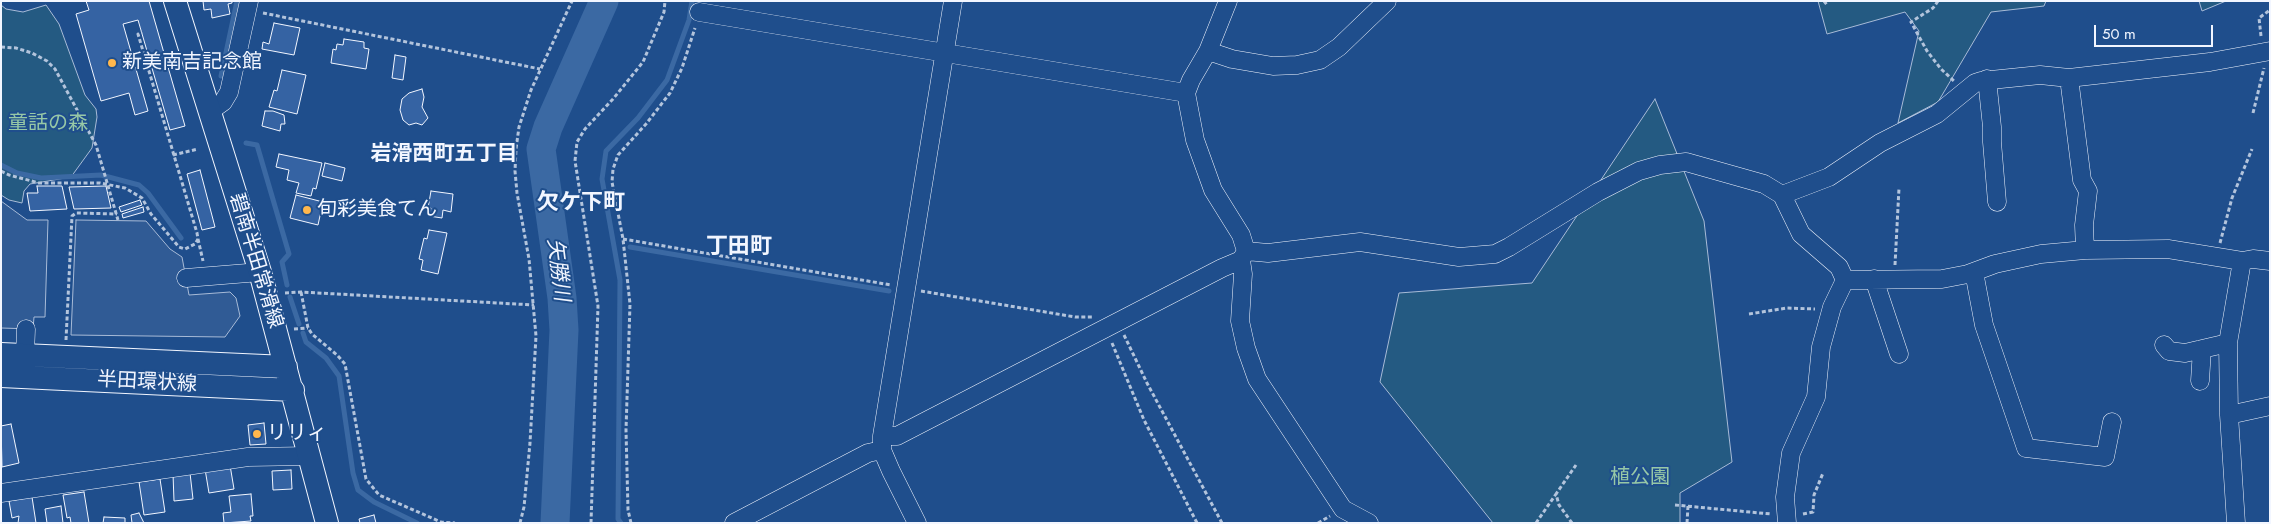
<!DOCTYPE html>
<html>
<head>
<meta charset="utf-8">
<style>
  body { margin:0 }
  #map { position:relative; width:2271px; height:524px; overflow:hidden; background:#1f4e8c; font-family:Jost,sans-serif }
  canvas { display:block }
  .frame { position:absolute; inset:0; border:2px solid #f2f6ff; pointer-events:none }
  .scale { position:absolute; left:2094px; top:25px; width:119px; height:22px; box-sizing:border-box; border:2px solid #f2f6ff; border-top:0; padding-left:6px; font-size:15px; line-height:18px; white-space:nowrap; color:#f2f6ff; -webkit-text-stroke:4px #1f4e8c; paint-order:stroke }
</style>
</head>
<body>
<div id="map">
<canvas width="2271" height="524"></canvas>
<div class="frame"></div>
<div class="scale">50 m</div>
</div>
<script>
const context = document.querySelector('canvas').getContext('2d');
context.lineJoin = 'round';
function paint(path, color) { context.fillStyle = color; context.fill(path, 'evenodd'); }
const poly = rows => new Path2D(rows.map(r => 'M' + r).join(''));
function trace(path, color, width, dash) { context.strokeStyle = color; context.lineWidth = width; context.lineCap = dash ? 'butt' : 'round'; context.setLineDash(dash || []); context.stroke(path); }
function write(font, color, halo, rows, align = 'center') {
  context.font = font + ' Jost,"Noto Sans JP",sans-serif'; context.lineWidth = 4; context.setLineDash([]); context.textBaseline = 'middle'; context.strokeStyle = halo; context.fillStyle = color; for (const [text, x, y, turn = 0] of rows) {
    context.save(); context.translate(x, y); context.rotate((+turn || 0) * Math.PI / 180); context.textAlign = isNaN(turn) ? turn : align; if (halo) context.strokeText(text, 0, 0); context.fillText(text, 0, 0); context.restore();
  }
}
const green = poly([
  [1818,1,2046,1,2044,6,1991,12,1938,102,1898,123,1919,31,1905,12,1827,34,1818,1],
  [2199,1,2226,1,2202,11,2199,1],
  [1,5,6,9,23,12,46,5,59,24,85,95,96,109,97,117,92,148,71,177,30,184,24,191,22,203,9,200,1,195,1,5],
  [1655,99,1704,221,1732,462,1680,493,1680,523,1493,523,1380,382,1399,293,1532,283,1655,99]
]);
const parking = poly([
  [1,201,27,220,48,220,45,317,34,317,33,329,1,328,1,201],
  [76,220,146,221,170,249,182,257,189,295,230,292,236,298,240,316,225,337,71,335,76,220]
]);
const stream = poly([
  [221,76,237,1],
  [246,143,257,145,289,254,282,262,287,285],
  [1,165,17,173,41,178,101,175,139,185,148,193,181,238],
  [630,247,889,291],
  [290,297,299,324],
  [303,333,306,342,326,358,339,376,353,473,358,490,374,502,417,523],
  [621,523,618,519,620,280,602,179,606,151,638,118,667,80,689,20,692,1]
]);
const river = poly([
  [555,523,564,330,562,298,541,149,548,127,604,1]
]);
const building = poly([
  [86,1,149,1,185,126,170,130,138,20,123,24,148,111,135,115,129,93,101,101,76,14,89,10,86,1],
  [203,1,232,1,232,3,228,4,230,14,212,18,211,9,204,10,203,1],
  [274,23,300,28,294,55,262,49,263,42,269,44,274,23],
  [344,39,364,42,364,48,369,49,366,69,331,63,333,49,336,50,337,44,343,45,344,39],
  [395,55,406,57,403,80,392,78,395,55],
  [282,70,306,75,297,114,269,107,274,90,277,91,282,70],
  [422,89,424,97,422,107,428,118,422,125,416,123,409,125,403,120,400,110,402,99,409,93,422,89],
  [265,111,273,111,284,115,285,124,281,124,280,131,262,126,265,111],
  [279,154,322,163,316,189,313,188,311,196,296,193,299,183,287,180,289,170,276,167,279,154],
  [325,163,345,168,342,181,322,176,325,163],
  [200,170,215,227,202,230,187,174,200,170],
  [37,186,62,186,67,209,30,211,27,193,38,193,37,186],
  [106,186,111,208,74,209,69,187,106,186],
  [431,191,453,194,451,212,443,210,442,218,429,216,431,208,428,208,431,191],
  [296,195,323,202,318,225,290,218,296,195],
  [140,200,142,205,121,212,119,207,140,200],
  [143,207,144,212,123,218,122,214,143,207],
  [429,230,447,233,438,274,421,270,423,260,419,259,424,238,427,239,429,230],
  [264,423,266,444,250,445,248,425,264,423],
  [11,424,19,463,2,467,1,426,11,424],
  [230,465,234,489,209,493,205,469,230,465],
  [291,470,292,489,273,490,272,471,291,470],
  [190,473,193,499,174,501,173,474,190,473],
  [160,479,165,512,144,515,139,482,160,479],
  [84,492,89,523,71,523,70,517,67,518,63,495,84,492],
  [251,494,253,516,250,516,251,521,224,523,223,513,231,512,229,496,251,494],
  [32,497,36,523,18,523,19,516,12,518,9,501,32,497],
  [61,506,63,523,47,523,45,509,61,506],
  [139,513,144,523,132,523,131,515,139,513],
  [374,515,376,523,360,523,359,519,374,515],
  [104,517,125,518,125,523,103,523,104,517]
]);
const path = poly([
  [1824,1,1827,5],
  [1938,1,1933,8,1911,22,1927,51,1941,69,1954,81],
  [263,13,540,69],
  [2261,36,2259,18,2270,10],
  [1,47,16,48,32,53,47,61,55,69,96,145,118,220],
  [2253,113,2264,68],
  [173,155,198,149],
  [1,171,9,175,39,183,100,183,125,188,142,198,151,214,179,247,185,249,195,244,198,239,197,233,138,34,142,32],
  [198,239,203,261],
  [623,239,891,285],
  [2220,243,2232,198,2252,149],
  [1895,265,1899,188],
  [921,291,1075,317,1093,317],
  [301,292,308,328,312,334,337,355,345,364,366,479,379,495,441,522,455,523],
  [285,293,301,292,534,305],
  [1749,314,1787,308,1815,309],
  [294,329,308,328],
  [1124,335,1147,383,1222,523],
  [66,340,72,216,76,213,117,214],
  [1112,343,1144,420,1197,523],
  [1675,505,1771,514],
  [1803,514,1813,512,1814,495,1823,473],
  [520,523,524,507,530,443,536,336,529,259,517,193,515,171,516,149,519,127,531,90,572,1],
  [591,523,598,306,575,161,577,142,585,129,613,99,643,62,664,12,665,1],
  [631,523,628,510,626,430,630,304,623,239,612,182,613,169,618,155,646,124,670,93,682,68,695,28],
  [1318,523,1330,516],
  [1536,523,1556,494],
  [1572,523,1559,505,1556,494,1576,465],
  [1687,523,1688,506]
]);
const minor = poly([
  [699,12,1186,93],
  [1208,51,1232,59,1273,66,1297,65,1320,60,1339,47,1387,1],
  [2069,78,2082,180,2088,191,2084,225,2085,250],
  [1987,79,1992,127,1992,142,1997,202],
  [209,112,223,102,229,92,249,1],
  [1782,195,1829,177,1880,143,1937,114,1975,83,1981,81,2040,75,2069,78,2210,62,2270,51],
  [1246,251,1268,253,1360,242,1459,257,1495,254,1509,247,1598,192,1639,171,1660,165,1686,162,1764,184,1782,195,1801,234,1839,267,1845,280],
  [1241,260,1243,274,1240,321,1246,348,1257,379,1343,509,1369,523],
  [1974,272,1984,325,2026,448,2105,457,2112,422],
  [186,278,260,272],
  [1874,279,1899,354],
  [1845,280,1942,279,1968,274,1995,264,2041,254,2085,250,2168,249,2242,261,2253,259,2270,261],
  [2164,345,2169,351,2185,353,2228,343],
  [25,355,26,329],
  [2200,381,2202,349],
  [2229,415,2270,406],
  [882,436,897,436,1222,268,1241,260,1246,251,1241,235,1213,190,1195,140,1186,93,1191,80,1208,51,1228,1],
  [1,493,248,457,310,456],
  [734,523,868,453,882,450],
  [917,523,891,471,882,450,882,436,953,1],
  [1787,523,1785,497,1791,453,1816,397,1821,347,1832,307,1845,280],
  [2236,523,2229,415,2228,343,2242,261]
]);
const major = poly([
  [175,1,260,272,327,523],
  [1,354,286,367],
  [1,376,293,390]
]);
const markers = [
  [112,63,5,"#ffb74d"],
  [307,210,5,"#ffb74d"],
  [257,434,5,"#ffb74d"]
];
const poiNames = [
  ["新美南吉記念館",122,63],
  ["旬彩美食てん",317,210],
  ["リリィ",267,434]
];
const parkNames = [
  ["童話の森",48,124],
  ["植公園",1640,478]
];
const streetNames = [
  ["碧南半田常滑線",255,261,73],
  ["半田環状線",147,383,3]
];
const neighbourhoodNames = [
  ["岩滑西町五丁目",444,155]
];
const waterNames = [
  ["矢勝川",557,270,83]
];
const quarterNames = [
  ["欠ケ下町",581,204],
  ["丁田町",739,248]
];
paint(green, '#245a82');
trace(green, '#a8bbd7', 1);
paint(parking, '#305b95');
trace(parking, '#a8bbd7', 1);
trace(stream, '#3b69a3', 5);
trace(river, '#3b69a3', 29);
paint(building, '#3563a3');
trace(building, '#f2f6ff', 1);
trace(minor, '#f2f6ff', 19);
trace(major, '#f2f6ff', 24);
trace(path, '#b3c4dc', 3, [4, 2.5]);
trace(minor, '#1f4e8c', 18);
trace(major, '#1f4e8c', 22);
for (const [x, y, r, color] of markers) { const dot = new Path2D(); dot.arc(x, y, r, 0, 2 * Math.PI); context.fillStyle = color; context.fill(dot); trace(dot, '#1f4e8c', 2); }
write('20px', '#f2f6ff', '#1f4e8c', poiNames, 'left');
write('20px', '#97c8a6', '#1f4e8c', parkNames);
write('20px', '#f2f6ff', '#1f4e8c', streetNames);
write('bold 21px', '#f2f6ff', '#1f4e8c', neighbourhoodNames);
write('italic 21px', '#f2f6ff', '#1f4e8c', waterNames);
write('bold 22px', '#f2f6ff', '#1f4e8c', quarterNames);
</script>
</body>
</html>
